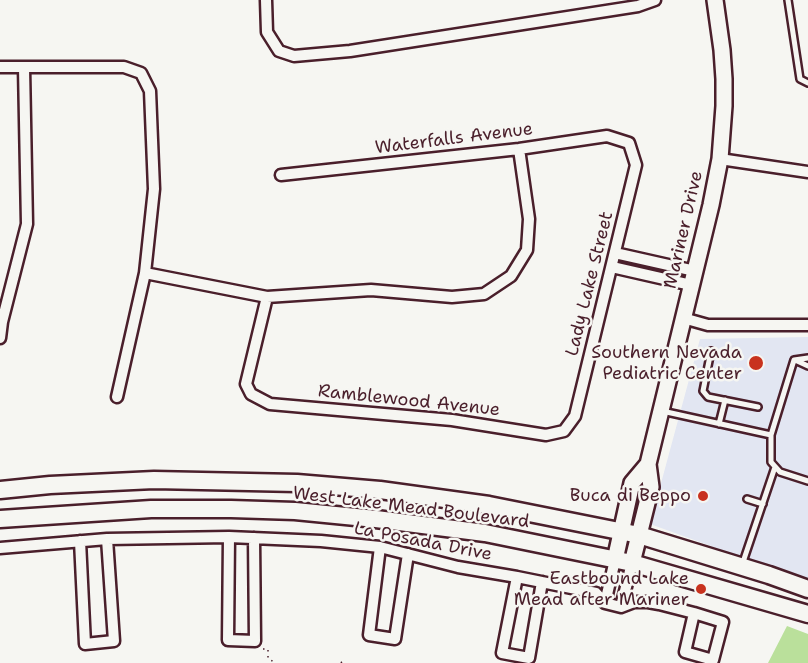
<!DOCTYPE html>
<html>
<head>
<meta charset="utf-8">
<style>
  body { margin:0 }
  canvas { display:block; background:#f6f6f2 }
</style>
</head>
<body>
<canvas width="808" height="663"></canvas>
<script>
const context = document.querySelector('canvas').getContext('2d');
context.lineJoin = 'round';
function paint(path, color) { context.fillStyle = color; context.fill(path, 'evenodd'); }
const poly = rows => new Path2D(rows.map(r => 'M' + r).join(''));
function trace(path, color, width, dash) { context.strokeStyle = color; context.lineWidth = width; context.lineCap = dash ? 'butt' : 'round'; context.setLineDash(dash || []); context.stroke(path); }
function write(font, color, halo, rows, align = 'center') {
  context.font = font + ' "Shantell Sans",sans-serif'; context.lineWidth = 5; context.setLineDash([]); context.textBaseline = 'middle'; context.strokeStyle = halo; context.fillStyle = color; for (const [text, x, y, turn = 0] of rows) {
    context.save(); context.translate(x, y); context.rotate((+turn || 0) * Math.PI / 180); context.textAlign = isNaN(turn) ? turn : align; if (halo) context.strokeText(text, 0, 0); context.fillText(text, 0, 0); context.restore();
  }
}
const built = poly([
  [808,337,808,581,650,524,700,339]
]);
const green = poly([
  [787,626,808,634,808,663,768,663]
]);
const path = poly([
  [263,649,268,649,268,658,275,663],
  [341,663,343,660]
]);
const lane = poly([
  [788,0,800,79,808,83],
  [711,351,703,391,708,397,758,407],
  [808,358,794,360,771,435,771,462,780,472,808,481],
  [795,360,808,366],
  [662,411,771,435],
  [719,424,725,400],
  [747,499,763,504],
  [742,565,775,467]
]);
const street = poly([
  [266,0,267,32,279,51,294,56,350,51,638,6,655,0],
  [0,67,124,67,141,73,150,91,154,189,145,273,117,397],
  [720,159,808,172],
  [615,253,695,271],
  [612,267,691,285],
  [145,273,267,297,371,290,452,297,484,294,511,276,527,250,529,219,519,149],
  [267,297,246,384,251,394,270,404,452,420,546,435,564,431,575,416,636,165,629,143,607,136,519,149,281,175],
  [683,318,708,325,808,325],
  [0,338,2,322,27,224,24,68],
  [229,537,228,640,255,641,254,538],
  [80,541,85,644,114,641,107,539],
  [380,547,369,635,395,639,408,554],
  [0,548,107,539,229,537,321,541,380,547,458,567,517,577,596,593,605,603,621,607,634,602,648,602,659,604,694,613,723,622,713,660,685,652,694,613],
  [517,577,502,653,529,658,542,582],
  [605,603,615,560],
  [621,607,632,563]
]);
const secondary = poly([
  [615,560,632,483,648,464],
  [632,563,651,487,648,464,711,205,720,159,724,106,724,79,722,50,715,0]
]);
const primary = poly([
  [0,490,50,485,154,480,297,483,380,490,489,505,639,535,769,575,808,589],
  [0,519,151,509,231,509,295,511,376,519,485,533,632,563,808,614]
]);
const markers = [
  [756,363,8,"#c8321e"],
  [703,496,6,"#c8321e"],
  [701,589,6,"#c8321e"]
];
const streetNames = [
  ["Waterfalls Avenue",454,139,-7],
  ["Mariner Drive",684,230,-77],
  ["Lady Lake Street",590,284,-76],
  ["Ramblewood Avenue",409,401,6],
  ["West Lake Mead Boulevard",411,508,7],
  ["La Posada Drive",423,542,11]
];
const poiNames = [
  ["Southern Nevada",742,353],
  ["Pediatric Center",742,374],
  ["Buca di Beppo",691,496],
  ["Eastbound Lake",689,579],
  ["Mead after Mariner",689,600]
];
paint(built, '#e2e6f2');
paint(green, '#bae09b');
trace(lane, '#4a1f2b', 10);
trace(street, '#4a1f2b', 15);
trace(secondary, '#4a1f2b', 20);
trace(primary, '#4a1f2b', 21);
trace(path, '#4a1f2b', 1.5, [1.5, 4.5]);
trace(lane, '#f6f6f2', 5);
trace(street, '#f6f6f2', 10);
trace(secondary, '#f6f6f2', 15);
trace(primary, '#f6f6f2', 16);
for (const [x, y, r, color] of markers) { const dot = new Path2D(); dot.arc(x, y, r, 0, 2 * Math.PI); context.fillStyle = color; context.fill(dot); trace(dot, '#f6f6f2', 2); }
write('18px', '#4a1f2b', '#f6f6f2', streetNames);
write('18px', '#4a1f2b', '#f6f6f2', poiNames, 'right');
</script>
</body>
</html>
